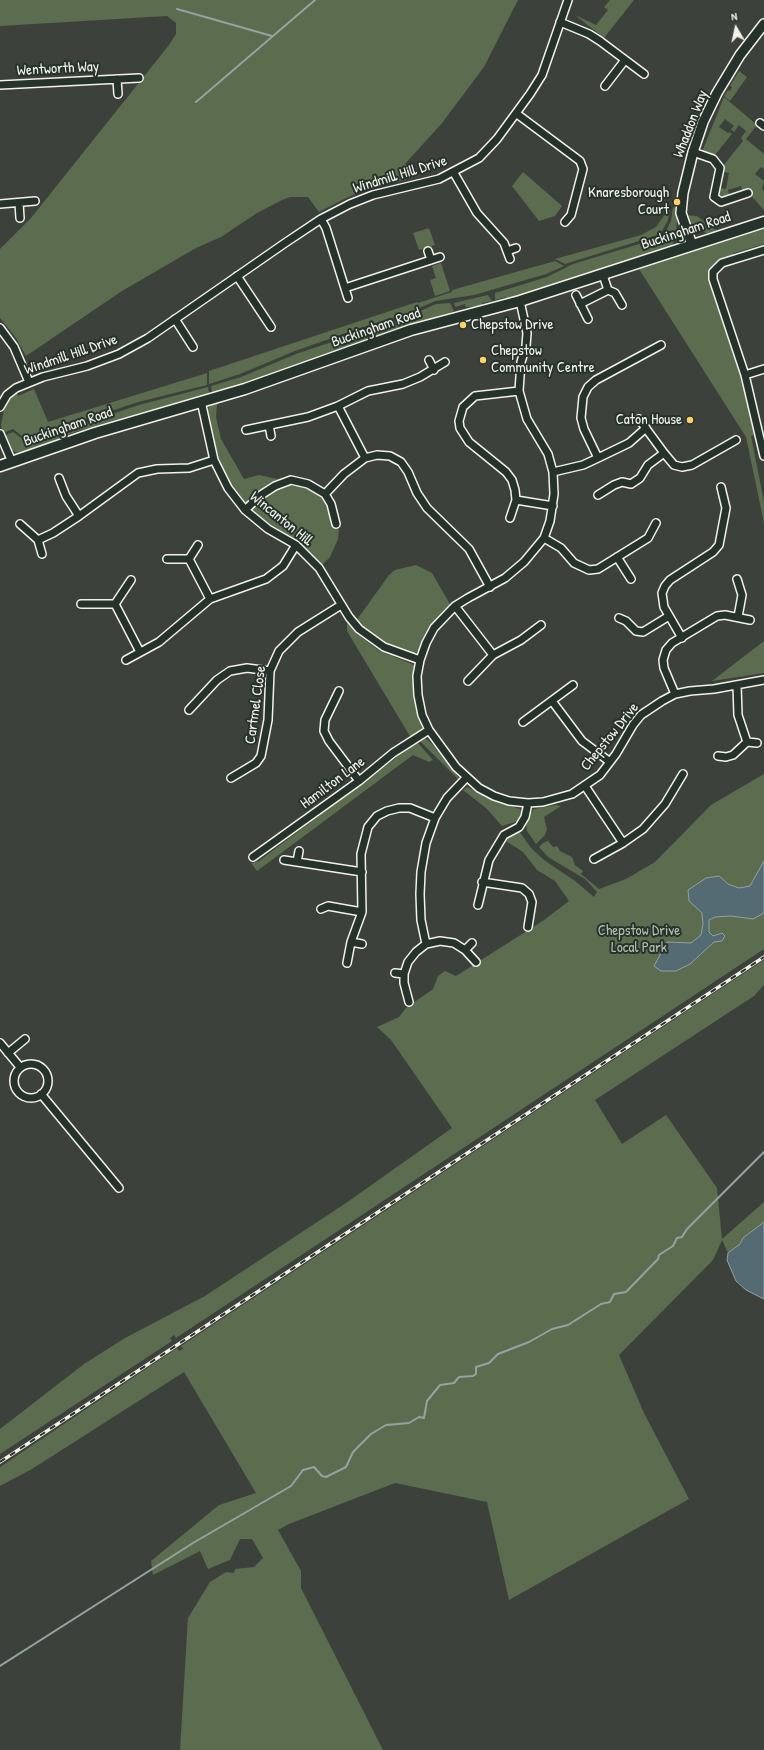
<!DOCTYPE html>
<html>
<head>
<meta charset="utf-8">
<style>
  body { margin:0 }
  #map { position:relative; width:764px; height:1750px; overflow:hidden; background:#3c423b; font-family:"Patrick Hand",sans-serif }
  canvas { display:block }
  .north { position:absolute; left:716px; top:8px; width:40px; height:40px; -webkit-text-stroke:3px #26332d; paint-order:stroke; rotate:351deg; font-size:11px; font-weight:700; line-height:16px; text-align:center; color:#f4f1e8 }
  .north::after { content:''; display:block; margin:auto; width:14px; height:18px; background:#f4f1e8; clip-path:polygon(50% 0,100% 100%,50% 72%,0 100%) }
</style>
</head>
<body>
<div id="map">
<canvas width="764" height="1750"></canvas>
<div class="north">N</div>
</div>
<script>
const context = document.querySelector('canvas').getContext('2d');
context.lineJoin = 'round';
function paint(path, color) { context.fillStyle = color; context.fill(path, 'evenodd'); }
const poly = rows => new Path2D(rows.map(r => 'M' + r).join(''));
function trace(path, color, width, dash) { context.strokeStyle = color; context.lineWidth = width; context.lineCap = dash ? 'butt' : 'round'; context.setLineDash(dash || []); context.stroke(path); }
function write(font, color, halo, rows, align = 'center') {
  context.font = font + ' "Patrick Hand",sans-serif'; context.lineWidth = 4; context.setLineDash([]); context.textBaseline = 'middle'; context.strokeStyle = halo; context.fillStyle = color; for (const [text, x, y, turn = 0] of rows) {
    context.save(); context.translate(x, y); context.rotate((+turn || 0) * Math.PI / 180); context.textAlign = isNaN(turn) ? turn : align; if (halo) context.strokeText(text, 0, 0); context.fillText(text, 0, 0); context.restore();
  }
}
const green = poly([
  [0,0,518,0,484,67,442,123,405,164,419,176,362,191,344,199,319,212,308,197,290,197,282,200,257,213,221,237,196,248,122,291,26,356,16,338,0,318,0,249,31,218,169,45,176,34,176,23,167,16,0,26],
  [610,0,634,0,604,38,575,15,596,25,608,10,604,7],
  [739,71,747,77,730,101,724,96,728,90,730,91,732,87,730,86],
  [724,97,757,125,746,139,764,154,764,169,761,167,755,174,764,181,762,189,764,191,764,210,746,190,742,190,741,186,728,190,729,195,723,197,719,193,720,188,726,189,729,173,724,172,723,166,743,141,741,138,746,131,739,125,734,132,731,129,734,126,725,119,719,127,728,133,729,132,732,134,714,156,702,152],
  [523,172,562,206,555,216,539,221,512,186],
  [670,207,668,220,662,231,655,236,565,264,555,259,641,235,656,227],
  [673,207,678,208,676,233,673,244,668,248,507,300,506,297,495,300,495,293,547,277,573,264,656,239,665,233,671,221],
  [685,215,697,216,714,229,718,230,764,215,764,217,716,232,706,233,692,226],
  [764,226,764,244,734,253,732,257,717,262,709,273,709,280,739,363,756,435,751,436,764,502,764,523,746,437,639,269],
  [429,228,435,245,419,250,413,233],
  [555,261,564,266,546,274,474,295,435,301,406,314,363,327,295,351,240,374,209,384,209,371,417,302,418,303,452,292,452,290],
  [441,263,450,291,435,296,430,280,436,278,432,266],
  [488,295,492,301,482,303,482,306,466,307,465,304,455,307,454,303],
  [450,303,454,311,440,318,243,385,212,392,211,386,241,377,296,354,407,317,436,304],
  [207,373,207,385,138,402,30,438,22,436,13,429,3,433,1,425,5,405,17,392,18,396,34,389,48,422],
  [208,387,209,393,78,431,22,453,15,452,10,448,4,436,13,432,21,438,35,440,139,405],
  [217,403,216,417,221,439,244,479,259,475,282,480,246,504,242,502,233,491,217,457,207,414,209,406],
  [291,480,325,494,336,524,339,526,338,539,330,557,319,568,245,510,261,495],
  [416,565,432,573,451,606,433,625,420,649,417,652,411,654,380,641,356,621,389,575,395,570],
  [347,622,356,633,378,650,412,664,414,666,413,695,423,726,421,731,411,738,347,631],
  [764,641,764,673,712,681],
  [425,738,432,744,459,778,459,780,420,741],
  [417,742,433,760,429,762,413,755,257,871,251,863,259,861],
  [764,774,764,949,176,1338,174,1335,170,1338,172,1341,0,1454,0,1429,84,1364,125,1338,205,1296,346,1203,452,1128,391,1040,377,1027,399,1017,406,1008,433,989,438,976,445,971,456,976,544,920,569,901,555,881,537,870,523,852,506,841,508,835,519,831,531,848,544,860,575,881,594,897,597,892,585,879,548,857,539,847,543,843,548,841,553,847,557,846,560,851,572,857,575,865,583,871,581,874,599,889,626,879,655,862,711,805],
  [467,787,497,802,520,809,522,814,519,821,502,826,486,808,463,790],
  [555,805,561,806,544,817,547,829,545,835,536,844,527,831,526,825,531,812,534,809],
  [764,960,764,985,754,996,595,1100,622,1144,666,1115,717,1188,722,1239,764,1202,764,1222,743,1238,740,1244,728,1253,722,1240,713,1260,619,1355,644,1413,689,1499,509,1600,487,1502,395,1483,289,1524,278,1530,301,1571,301,1588,383,1750,180,1750,188,1618,210,1582,226,1572,234,1573,235,1569,254,1567,263,1558,252,1539,240,1539,230,1560,208,1569,200,1551,153,1575,151,1561,219,1505,256,1493,184,1372,32,1469,0,1486,0,1467,177,1348,179,1351,183,1349,181,1346]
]);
const water = poly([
  [764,861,764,913,753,919,731,916,715,917,709,920,709,932,713,936,722,933,725,936,722,941,714,942,690,964,676,971,661,971,654,966,667,942,691,943,701,935,703,924,702,913,689,901,688,890,706,878,719,876,728,884,739,888,750,886,764,861],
  [764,1222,764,1299,746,1290,736,1281,727,1260,728,1253,740,1244,743,1238,764,1222]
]);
const stream = poly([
  [177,9,272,36],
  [196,102,315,0],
  [0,1666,193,1543,291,1486,303,1470,314,1467,322,1476,326,1477,346,1467,353,1452,371,1434,386,1425,409,1423,419,1417,424,1418,427,1401,440,1385,454,1383,459,1377,473,1376,476,1374,476,1367,489,1363,498,1354,529,1342,552,1329,568,1325,601,1304,610,1302,614,1294,626,1292,658,1259,659,1255,673,1246,677,1238,682,1237,687,1229,764,1152]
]);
const minor = poly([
  [560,22,589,34,600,41,644,74],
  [117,79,118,94],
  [0,85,139,78],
  [605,86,625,60],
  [517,114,580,161,583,169,571,215,565,222],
  [760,123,764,126],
  [693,152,713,159,720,168,714,197,721,202,748,193],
  [454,173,477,213,504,243,510,259],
  [19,203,20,218],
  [0,204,35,201],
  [321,219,326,228,348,298],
  [764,250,722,263,713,272,713,279,745,375,764,456],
  [428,251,431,260],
  [507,251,516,248],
  [237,276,271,327],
  [345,288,440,257],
  [608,290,615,293,622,305],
  [576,295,588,319],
  [520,301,527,333,526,346,521,362,519,391,527,419,548,454,553,472,554,494,550,521,544,538,524,562,505,578,468,598,455,606,434,628,426,643,420,660,417,676,418,695,422,715,429,730,456,767,479,788,494,796,509,801,528,803,543,802,572,794,600,775,616,754,633,725,641,715,662,701,675,694,690,691,714,689,764,680],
  [580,304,608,290,603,275],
  [175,319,193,347],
  [0,328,14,347,29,382],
  [429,360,434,370],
  [745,375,764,369],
  [519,391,475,396,463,407,459,421,460,428,469,442,506,472,512,480,515,490,516,500,553,506],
  [201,401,214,460,228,488,245,510,268,529,296,545,319,568,349,617,359,629,384,647,420,660],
  [338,406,368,391,403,384,420,377,445,362],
  [0,407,7,395,16,388,43,377,87,366,119,354,148,338,285,243,321,219,350,204,373,195,439,179,479,158,497,139,530,94,542,75,568,0],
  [269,425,271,436],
  [246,430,308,417,338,406,365,458],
  [0,434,12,462],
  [664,453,674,465,682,467,692,465,736,440],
  [598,458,584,429,581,418,583,397,588,387,596,380,661,345],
  [553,472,583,465,598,458,629,443,646,428],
  [59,478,66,496,79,516],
  [325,494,331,504,336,524],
  [598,495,614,485,622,482,631,484,640,478,648,465,664,453,639,419],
  [245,510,261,495,275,486,291,480,308,484,325,494,344,474,365,458,377,455,390,456,401,462,408,472,417,493,427,508,469,549,490,587],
  [510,518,516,500],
  [20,524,38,540,42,554],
  [544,538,561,548,574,563,589,570,598,569,648,538,656,523],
  [38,540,53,533,79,516,138,473,157,469,189,468,214,460],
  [617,557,631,579],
  [167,559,189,559,198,545],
  [189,559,210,599],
  [737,579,742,595,738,617],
  [81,604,115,604,140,652],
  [115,604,131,580],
  [455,606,493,655],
  [619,618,626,621,636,631,643,632,669,616],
  [682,638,664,607,662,593,665,586,670,580,713,552,719,545,726,508,721,487],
  [126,660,159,642,210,599,266,579,283,566,296,545],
  [468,681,493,655,521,640,541,625],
  [737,685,738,715,747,742],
  [339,691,325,720,324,731,329,741,359,781],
  [675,694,664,668,663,660,666,650,672,643,717,616,725,615,750,620],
  [552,701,582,741,610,762],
  [189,710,217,680,230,671,247,668,270,671],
  [523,722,573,685],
  [718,756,726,757,733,755,747,742,757,743],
  [231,778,256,763,261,756,268,720,270,671,279,651,298,632,341,605],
  [585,786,623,843,643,829,665,804,683,774],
  [253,857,359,781,393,753,429,730],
  [594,859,623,843],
  [284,860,362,872],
  [297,862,299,851],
  [482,882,522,888,529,894,532,902,528,927],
  [478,905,489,860,504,835,519,827,525,817,528,803],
  [321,909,328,906,362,912],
  [351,942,362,944],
  [426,944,421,920,420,894,421,872,426,843,435,818,447,798,466,778],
  [465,950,472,943],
  [347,963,351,942,362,912,361,854,368,827,377,816,387,811,399,808,410,808,435,818],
  [395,973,404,974],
  [409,1002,404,983,404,974,408,962,416,952,426,944,440,941,454,943,465,950,476,962],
  [0,1043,20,1067],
  [8,1053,25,1039],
  '14 1081a17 17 0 1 1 34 0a17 17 0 1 1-34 0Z',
  [41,1094,119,1188]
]);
const tertiary = poly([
  [692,245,681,213,683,193,693,152,703,122,717,93,740,55,764,24]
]);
const secondary = poly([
  [0,466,95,433,245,389,411,330,520,301,764,222]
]);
const rail = poly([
  [0,1462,764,957]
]);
const markers = [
  [677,202,4,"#ffd166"],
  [463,325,4,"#ffd166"],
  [483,360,4,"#ffd166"],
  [690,420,4,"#ffd166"]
];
const streetNames = [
  ["Wentworth Way",58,69,-3],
  ["Whaddon Way",691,124,-69],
  ["Windmill Hill Drive",400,175,-17],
  ["Buckingham Road",686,231,-18],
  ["Buckingham Road",376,328,-19],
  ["Windmill Hill Drive",71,355,-19],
  ["Buckingham Road",68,427,-19],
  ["Wincanton Hill",281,519,39],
  ["Cartmel Close",256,705,-82],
  ["Chepstow Drive",610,737,-51],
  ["Hamilton Lane",333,783,-37]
];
const poiNames = [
  ["Knaresborough",669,193],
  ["Court",669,210],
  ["Chepstow Drive",471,325,"left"],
  ["Chepstow",491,351,"left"],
  ["Community Centre",491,368,"left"],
  ["Caton House",682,420]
];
const parkNames = [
  ["Chepstow Drive",639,931],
  ["Local Park",639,948]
];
paint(green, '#5c6c4f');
paint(water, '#556b73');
trace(water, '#95a1a2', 1);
trace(stream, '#95a1a2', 2);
trace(minor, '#f4f1e8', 10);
trace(tertiary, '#f4f1e8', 12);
trace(secondary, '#f4f1e8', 13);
trace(minor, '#26332d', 7);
trace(tertiary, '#26332d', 9);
trace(secondary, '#26332d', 10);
trace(rail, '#f4f1e8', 3.5);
trace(rail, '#26332d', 2, [6]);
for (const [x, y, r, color] of markers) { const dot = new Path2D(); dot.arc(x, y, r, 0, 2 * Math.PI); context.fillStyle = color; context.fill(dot); trace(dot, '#26332d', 1.5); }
write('15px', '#f4f1e8', '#26332d', streetNames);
write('15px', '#f4f1e8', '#26332d', poiNames, 'right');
write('15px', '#b7bcab', '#26332d', parkNames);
</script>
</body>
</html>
